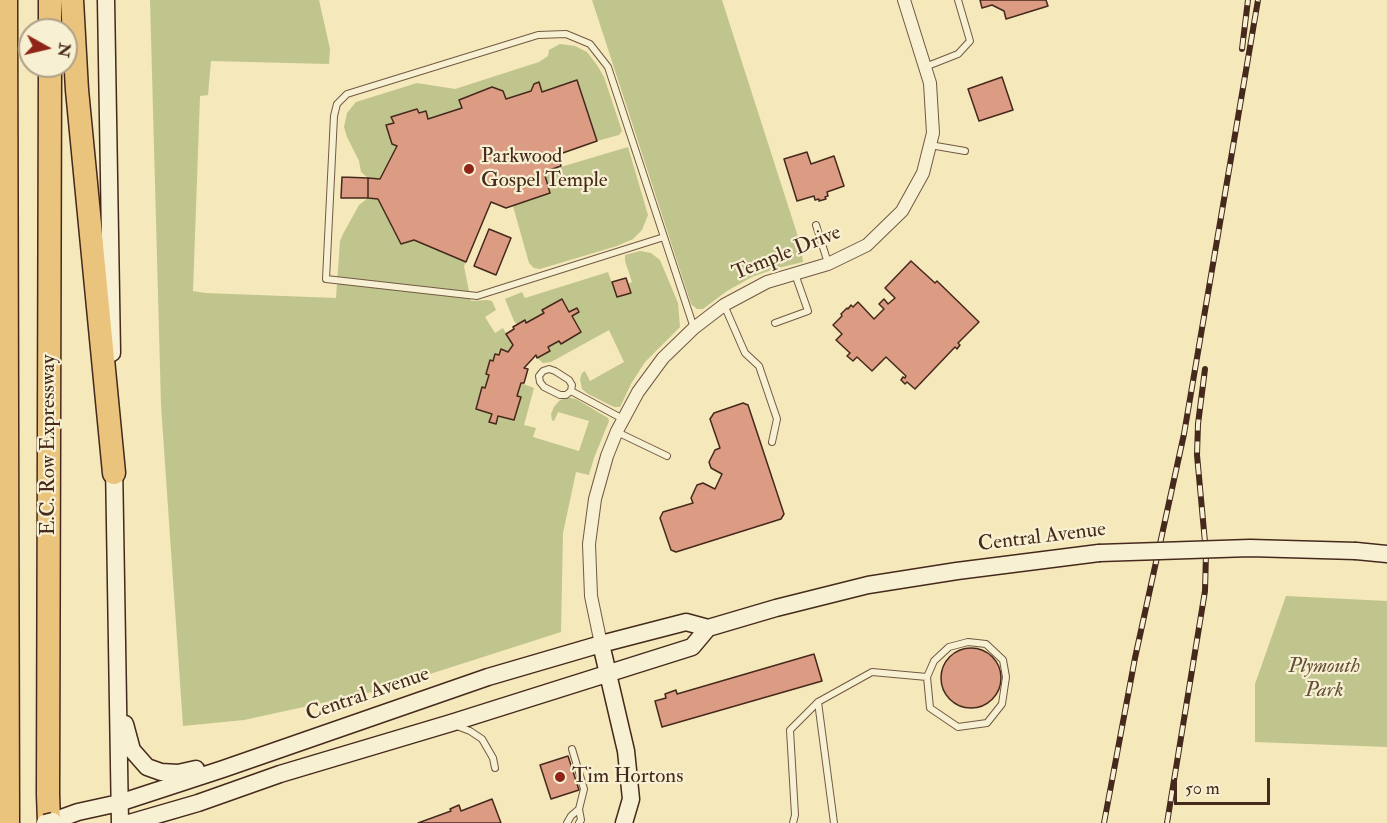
<!DOCTYPE html>
<html>
<head>
<meta charset="utf-8">
<style>
  body { margin:0 }
  #map { position:relative; width:1387px; height:823px; overflow:hidden; background:#f5e8ba; font-family:"IM FELL Double Pica",serif }
  canvas { display:block }
  .north { position:absolute; left:18px; top:18px; width:60px; height:60px; box-sizing:border-box; background:#f8f0d2; border:2px solid #b0a089; border-radius:50%; rotate:98deg; font-size:16px; font-weight:700; line-height:24px; text-align:center; color:#45291c }
  .north::after { content:''; display:block; margin:auto; width:21px; height:27px; background:#8f2418; clip-path:polygon(50% 0,100% 100%,50% 72%,0 100%) }
  .scale { position:absolute; left:1174px; top:778px; width:96px; height:27px; box-sizing:border-box; border:3px solid #45291c; border-top:0; padding-left:8px; font-size:18px; line-height:21px; white-space:nowrap; color:#45291c; -webkit-text-stroke:4px #f8f0d2; paint-order:stroke }
</style>
</head>
<body>
<div id="map">
<canvas width="1387" height="823"></canvas>
<div class="north">N</div>
<div class="scale">50 m</div>
</div>
<script>
const context = document.querySelector('canvas').getContext('2d');
context.lineJoin = 'round';
function paint(path, color) { context.fillStyle = color; context.fill(path, 'evenodd'); }
const poly = rows => new Path2D(rows.map(r => 'M' + r).join(''));
function trace(path, color, width, dash) { context.strokeStyle = color; context.lineWidth = width; context.lineCap = dash ? 'butt' : 'round'; context.setLineDash(dash || []); context.stroke(path); }
function write(font, color, halo, rows, align = 'center') {
  context.font = font + ' "IM FELL Double Pica",serif'; context.lineWidth = 4.5; context.setLineDash([]); context.textBaseline = 'middle'; context.strokeStyle = halo; context.fillStyle = color; for (const [text, x, y, turn = 0] of rows) {
    context.save(); context.translate(x, y); context.rotate((+turn || 0) * Math.PI / 180); context.textAlign = isNaN(turn) ? turn : align; if (halo) context.strokeText(text, 0, 0); context.fillText(text, 0, 0); context.restore();
  }
}
const green = poly([
  [150,0,319,0,330,49,329,64,211,61,208,95,200,96,193,291,205,293,336,298,340,241,343,234,359,205,368,198,378,199,401,244,414,240,466,262,464,266,471,301,487,300,492,301,496,310,485,317,495,333,503,328,513,345,508,352,501,350,499,355,495,354,493,361,489,361,486,374,489,375,485,388,482,387,476,409,492,414,490,422,496,424,498,416,514,420,521,397,517,396,521,383,534,388,524,425,536,428,533,437,579,451,589,421,558,412,554,421,552,420,551,414,554,407,559,401,567,397,576,399,608,418,609,421,594,458,589,475,576,472,563,533,561,632,377,691,244,720,183,726,161,405],
  [592,0,722,0,801,246,803,262,774,269,752,277,727,291,703,309,697,309,691,304],
  [560,44,575,46,587,52,597,65,604,77,622,131,619,135,597,141,577,80,542,92,539,82,534,84,531,91,506,99,503,91,492,87,459,100,462,108,428,119,419,113,417,109,392,117,394,123,386,125,397,146,380,179,368,178,361,172,359,161,347,137,344,127,347,113,356,102,417,83,455,89,539,62,548,56,549,50],
  [628,147,648,215,642,230,633,239,617,246,540,269,534,268,529,263,513,206,550,193,544,172],
  [640,251,651,253,660,260,678,303,680,327,645,362,631,384,620,407,614,407,588,394,582,389,580,379,582,373,585,371,590,381,624,362,609,330,551,362,543,363,537,358,549,351,548,347,559,341,561,344,581,332,572,316,579,312,577,308,569,312,562,299,543,310,544,313,526,323,525,320,517,324,514,321,505,299,522,292,525,298,608,272,617,297,630,293,628,284,632,282,625,261,625,255],
  [1286,596,1387,601,1387,747,1255,742,1255,684]
]);
const building = poly([
  [980,0,1046,0,1048,6,1006,19,1004,11,992,5,982,8,980,0],
  [1002,77,1013,110,979,121,968,89,1002,77],
  [577,80,597,141,557,155,561,166,544,172,550,193,506,208,491,202,466,262,414,240,401,244,378,199,368,198,368,178,380,179,397,146,392,144,386,125,394,123,391,117,417,109,419,113,426,111,428,119,462,108,459,100,492,87,503,91,506,99,531,91,534,84,539,82,542,92,577,80],
  [807,152,811,164,834,156,844,186,827,192,828,196,825,197,826,199,819,201,819,199,815,200,814,196,797,201,784,159,807,152],
  [342,177,368,178,368,198,341,198,342,177],
  [489,229,511,238,496,275,474,266,489,229],
  [911,261,935,283,937,281,979,322,958,343,960,345,957,349,955,347,915,389,907,382,905,384,901,380,903,377,905,378,906,376,886,357,872,371,857,357,853,361,847,356,850,353,836,340,842,334,833,325,842,316,841,314,847,308,848,309,851,305,853,307,858,302,874,319,884,309,879,304,884,299,888,304,895,298,885,288,911,261],
  [626,278,631,293,617,297,612,282,626,278],
  [562,299,569,312,577,308,579,312,572,316,581,332,561,344,559,341,548,347,550,351,537,358,536,355,524,368,528,369,524,383,521,383,517,396,521,397,514,420,498,416,496,424,489,422,492,414,476,409,482,387,485,388,489,375,486,374,490,360,493,361,495,354,499,355,501,349,508,352,513,345,506,334,514,329,513,327,525,320,526,323,544,313,542,310,562,299],
  [743,403,748,405,784,514,781,519,676,552,671,550,660,518,663,512,693,503,691,498,697,485,703,483,715,489,722,474,711,468,709,462,715,450,720,448,710,419,714,413,743,403],
  '941 678a30 30 0 1 1 60 0a30 30 0 1 1-60 0Z',
  [814,654,822,681,662,727,655,701,666,698,665,694,676,690,677,694,814,654],
  [568,756,579,790,551,799,540,765,568,756],
  [492,799,501,823,418,823,451,811,450,809,459,805,461,811,492,799]
]);
const lane = poly([
  [925,67,958,54,970,41,958,0],
  [930,145,965,151],
  [816,225,828,263],
  [664,237,477,296,326,279,334,116,337,104,347,94,538,35,566,34,590,44,608,67,694,328],
  [724,305,745,353,759,366,777,419,772,442],
  [775,323,808,311,795,274],
  [571,391,572,385,569,380,555,371,549,369,543,371,539,376,540,382,544,387,560,395,566,395,571,391,623,419],
  [617,432,667,456],
  [968,642,986,644,1003,660,1006,677,1002,704,987,723,958,727,930,708,927,677,934,661,949,647,968,642],
  [818,702,834,823],
  [457,726,470,731,482,739,493,758,495,768],
  [572,749,584,789,579,809,581,820,579,823],
  [567,823,571,816,579,809],
  [793,823,795,815,790,730,818,702,872,672,927,677]
]);
const street = poly([
  [601,644,591,596,589,544,595,499,607,456,617,431,638,392,663,358,694,328,724,305,767,282,828,264,867,245,902,211,923,173,933,133,930,83,904,0]
]);
const secondary = poly([
  [106,0,112,353],
  [114,463,120,823],
  [1356,551,1387,554],
  [601,644,626,751,631,799,624,823],
  [125,724,132,750,147,767,161,772,178,773,196,769],
  [53,821,78,812,119,803,223,769,488,677,601,644,686,622,708,628,776,608,868,585,957,571,1099,553],
  [129,823,198,803,280,774,451,723,692,647,708,628]
]);
const highway = poly([
  [6,0,8,823],
  [72,0,77,90,114,473],
  [50,30,50,0],
  [49,823,48,794,50,66]
]);
const rail = poly([
  [1242,49,1248,0],
  [1104,823,1135,658,1184,434,1258,0],
  [1167,823,1205,591,1206,553,1197,455,1198,424,1205,369]
]);
const secondaryBridge = poly([
  [1099,553,1250,548,1356,551],
  [45,823,53,821]
]);
const markers = [
  [469,169,6,"#8f2418"],
  [560,777,6,"#8f2418"]
];
const poiNames = [
  ["Parkwood",481,157],
  ["Gospel Temple",481,181],
  ["Tim Hortons",572,777]
];
const streetNames = [
  ["Temple Drive",787,254,-22],
  ["E.C. Row Expressway",49,445,-90],
  ["Central Avenue",1042,538,-7],
  ["Central Avenue",368,695,-19]
];
const parkNames = [
  ["Plymouth",1324,667],
  ["Park",1324,691]
];
paint(green, '#c0c58d');
paint(building, '#dc9b83');
trace(building, '#45291c', 1.5);
trace(lane, '#715944', 8);
trace(street, '#715944', 14);
trace(secondary, '#45291c', 19);
trace(highway, '#45291c', 25);
trace(lane, '#f8f0d2', 6);
trace(street, '#f8f0d2', 12);
trace(secondary, '#f8f0d2', 16);
trace(highway, '#eac47d', 22);
trace(rail, '#45291c', 6);
trace(rail, '#f8f0d2', 4, [11]);
trace(secondaryBridge, '#45291c', 19, []);
trace(secondaryBridge, '#f8f0d2', 16);
for (const [x, y, r, color] of markers) { const dot = new Path2D(); dot.arc(x, y, r, 0, 2 * Math.PI); context.fillStyle = color; context.fill(dot); trace(dot, '#f8f0d2', 2); }
write('21px', '#45291c', '#f8f0d2', poiNames, 'left');
write('21px', '#45291c', '#f8f0d2', streetNames);
write('italic 21px', '#645038', '#f8f0d2', parkNames);
</script>
</body>
</html>
